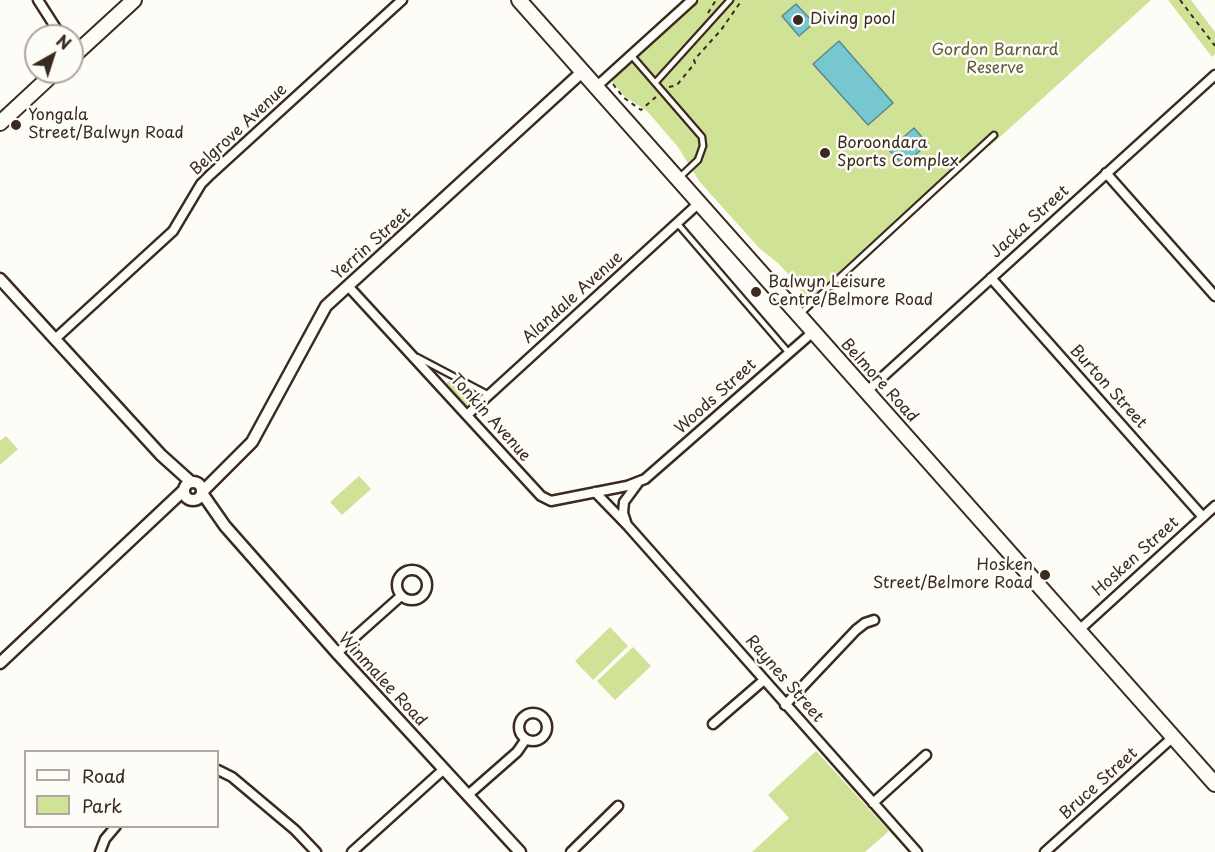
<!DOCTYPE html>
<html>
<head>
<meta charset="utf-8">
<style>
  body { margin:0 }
  #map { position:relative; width:1215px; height:852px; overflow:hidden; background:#fdfcf7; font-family:"Playpen Sans",sans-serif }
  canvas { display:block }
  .legend { position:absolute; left:24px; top:750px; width:195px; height:78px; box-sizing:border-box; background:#fdfcf7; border:2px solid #afa8a0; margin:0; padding:8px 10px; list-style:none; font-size:18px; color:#3b2a1e }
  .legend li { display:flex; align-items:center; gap:12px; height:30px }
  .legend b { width:30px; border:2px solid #afa8a0 }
  .north { position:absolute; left:24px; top:24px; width:60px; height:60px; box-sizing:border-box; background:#fdfcf7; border:2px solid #afa8a0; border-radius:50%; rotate:39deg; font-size:16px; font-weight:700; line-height:24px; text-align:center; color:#3b2a1e }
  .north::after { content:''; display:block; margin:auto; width:21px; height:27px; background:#3b2a1e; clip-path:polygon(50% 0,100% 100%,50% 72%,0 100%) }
</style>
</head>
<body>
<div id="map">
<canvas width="1215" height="852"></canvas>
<ul class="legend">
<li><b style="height:8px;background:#fdfcf7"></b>Road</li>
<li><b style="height:16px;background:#cfe296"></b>Park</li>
</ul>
<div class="north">N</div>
</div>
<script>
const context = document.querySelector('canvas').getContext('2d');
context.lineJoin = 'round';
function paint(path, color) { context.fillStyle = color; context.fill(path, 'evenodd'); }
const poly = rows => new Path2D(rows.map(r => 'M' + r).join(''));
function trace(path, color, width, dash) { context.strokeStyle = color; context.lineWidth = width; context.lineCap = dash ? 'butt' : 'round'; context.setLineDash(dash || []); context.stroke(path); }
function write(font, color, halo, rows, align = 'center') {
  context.font = font + ' "Playpen Sans",sans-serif'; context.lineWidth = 5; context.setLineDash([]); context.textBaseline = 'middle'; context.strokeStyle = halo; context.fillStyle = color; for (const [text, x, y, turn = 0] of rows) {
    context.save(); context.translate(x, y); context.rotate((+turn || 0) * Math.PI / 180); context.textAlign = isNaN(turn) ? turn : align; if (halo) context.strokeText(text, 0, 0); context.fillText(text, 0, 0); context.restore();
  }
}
const green = poly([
  [700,0,1151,0,990,146,984,139,807,301,797,284,778,263,760,249,699,181,678,147,647,111,624,96,612,81],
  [1168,0,1191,0,1215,32,1215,54,1212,57],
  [451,381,474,394,476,398,473,401,467,405,463,402,447,385,447,382],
  [6,436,18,449,0,465,0,441],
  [359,476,371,489,342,515,330,502],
  [610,627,628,646,593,680,575,661],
  [633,647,651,666,615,700,597,681],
  [816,751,889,831,865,852,752,852,789,818,768,795]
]);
const water = poly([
  [796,4,814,23,799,36,782,16,796,4],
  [839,41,893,103,868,125,813,64,839,41],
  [914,128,928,144,903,165,889,150,914,128]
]);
const path = poly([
  [1180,0,1215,46],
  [708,13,716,0],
  [613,84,623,97,641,110,657,96],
  [669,87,677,85,695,63,694,60,721,30,742,0]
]);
const service = poly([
  [631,55,702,137,703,146,698,160,680,177],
  [655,83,730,0],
  [677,223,789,353],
  [800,314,994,135],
  [417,357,489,395]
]);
const minor = poly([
  [38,0,61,36],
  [596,87,692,0],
  [1106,173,1215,296],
  [991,278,1203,517],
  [348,286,541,496,551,501,627,486,645,479,813,332],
  [55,339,173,231,201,184,210,175,402,0],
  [866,392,1215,75],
  [467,415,699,203],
  [595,492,628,526,917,852],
  [627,525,623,513,624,502,638,483],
  '397 585a15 15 0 1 1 30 0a15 15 0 1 1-30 0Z',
  [1078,631,1215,506],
  [337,653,401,596],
  [785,705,856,630,865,623,874,620],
  '519 727a14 14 0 1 1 28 0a14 14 0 1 1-28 0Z',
  [713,724,764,680],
  [218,770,232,777,295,830,316,852],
  [468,795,517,752,526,739],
  [873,803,926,755],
  [100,852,105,839,116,826],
  [352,852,444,769],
  [571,852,618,806],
  [1045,852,1172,738]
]);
const tertiary = poly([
  [0,279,161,455,191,482],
  '184 491a9 9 0 1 1 18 0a9 9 0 1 1-18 0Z',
  [203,491,252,442,326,306,582,72],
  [202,493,225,526,337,653,520,852],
  [0,663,184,490]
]);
const primary = poly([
  [519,0,1215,784],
  [72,57,134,0],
  [0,123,55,72]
]);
const markers = [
  [798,20,6,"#3b2a1e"],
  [16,125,6,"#3b2a1e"],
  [825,153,6,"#3b2a1e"],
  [756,292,6,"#3b2a1e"],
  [1045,575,6,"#3b2a1e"]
];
const poiNames = [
  ["Diving pool",810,20],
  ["Yongala",28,116],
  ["Street/Balwyn Road",28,134],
  ["Boroondara",837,144],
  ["Sports Complex",837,162],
  ["Balwyn Leisure",768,283],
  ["Centre/Belmore Road",768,301],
  ["Hosken",1033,566,"right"],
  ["Street/Belmore Road",1033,584,"right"]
];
const parkNames = [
  ["Gordon Barnard",995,51],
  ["Reserve",995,69]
];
const streetNames = [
  ["Belgrove Avenue",239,130,-43],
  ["Jacka Street",1030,222,-42],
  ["Yerrin Street",372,244,-42],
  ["Alandale Avenue",573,298,-42],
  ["Belmore Road",879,381,48],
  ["Burton Street",1108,387,48],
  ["Woods Street",716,397,-42],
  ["Tonkin Avenue",490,418,48],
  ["Hosken Street",1136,557,-42],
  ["Raynes Street",784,679,49],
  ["Winmalee Road",382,680,47],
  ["Bruce Street",1099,784,-42]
];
paint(green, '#cfe296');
paint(water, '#76c7cf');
trace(water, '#5e8888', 1.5);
trace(service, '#3b2a1e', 9);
trace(minor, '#3b2a1e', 13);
trace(tertiary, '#3b2a1e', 15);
trace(primary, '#3b2a1e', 18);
trace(path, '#3b2a1e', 2, [4.5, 4.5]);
trace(service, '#fdfcf7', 4.5);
trace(minor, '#fdfcf7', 8);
trace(tertiary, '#fdfcf7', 10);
trace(primary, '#fdfcf7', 14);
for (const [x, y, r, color] of markers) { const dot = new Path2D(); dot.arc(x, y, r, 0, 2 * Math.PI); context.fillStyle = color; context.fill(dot); trace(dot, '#fdfcf7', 2); }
write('16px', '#3b2a1e', '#fdfcf7', poiNames, 'left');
write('16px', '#60583c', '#fdfcf7', parkNames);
write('16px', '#3b2a1e', '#fdfcf7', streetNames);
</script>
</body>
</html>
